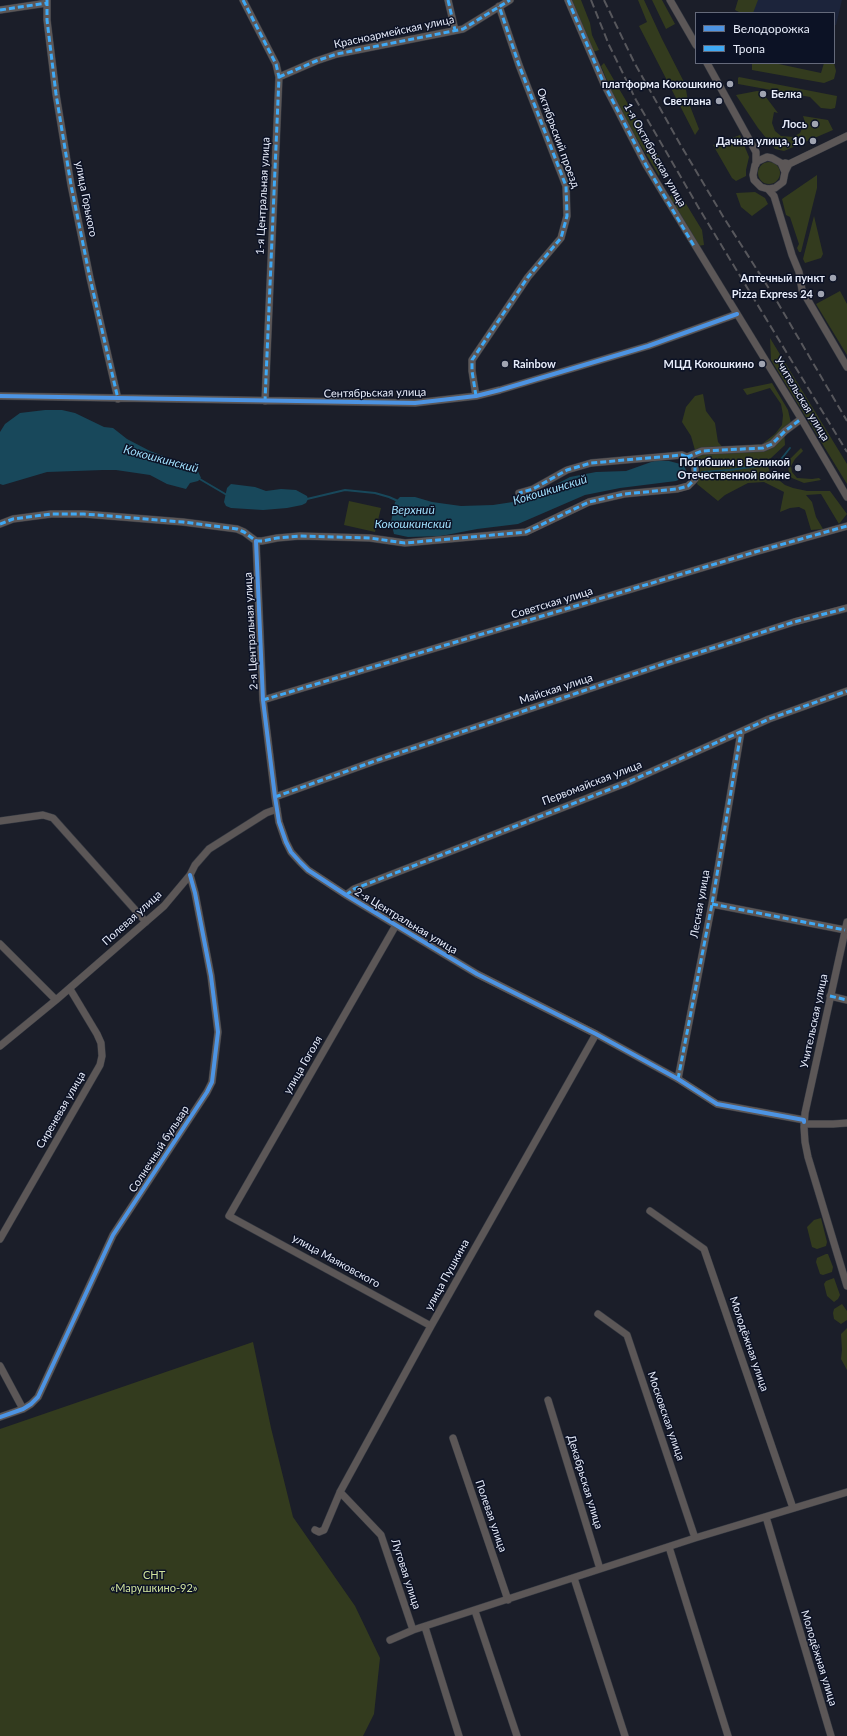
<!DOCTYPE html>
<html>
<head>
<meta charset="utf-8">
<style>
  body { margin:0 }
  #map { position:relative; width:847px; height:1736px; overflow:hidden; background:#1b1e29; font-family:Lato,sans-serif }
  canvas { display:block }
  .legend { position:absolute; left:695px; top:12px; width:140px; height:52px; box-sizing:border-box; background:#0c1225; border:1px solid #64697a; margin:0; padding:5px 7px; list-style:none; font-size:12px; color:#e7ecfa }
  .legend li { display:flex; align-items:center; gap:8px; height:20px }
  .legend b { width:20px; border:1px solid #64697a }
</style>
</head>
<body>
<div id="map">
<canvas width="847" height="1736"></canvas>
<ul class="legend">
<li><b style="height:5px;background:#4d94e3"></b>Велодорожка</li>
<li><b style="height:5px;background:#3fa9f5"></b>Тропа</li>
</ul>
</div>
<script>
const context = document.querySelector('canvas').getContext('2d');
context.lineJoin = 'round';
function paint(path, color) { context.fillStyle = color; context.fill(path, 'evenodd'); }
const poly = rows => new Path2D(rows.map(r => 'M' + r).join(''));
function trace(path, color, width, dash) { context.strokeStyle = color; context.lineWidth = width; context.lineCap = dash ? 'butt' : 'round'; context.setLineDash(dash || []); context.stroke(path); }
function write(font, color, halo, rows, align = 'center') {
  context.font = font + ' Lato,sans-serif'; context.lineWidth = 3; context.setLineDash([]); context.textBaseline = 'middle'; context.strokeStyle = halo; context.fillStyle = color; for (const [text, x, y, turn = 0] of rows) {
    context.save(); context.translate(x, y); context.rotate((+turn || 0) * Math.PI / 180); context.textAlign = isNaN(turn) ? turn : align; if (halo) context.strokeText(text, 0, 0); context.fillText(text, 0, 0); context.restore();
  }
}
const built = poly([
  [744,0,842,0,836,25,834,25,834,13,741,13]
]);
const green = poly([
  [572,0,581,0,590,23,592,35,599,50,593,52],
  [638,0,644,0,662,39,685,84,688,101,699,129,695,135,639,26,647,22],
  [652,0,662,0,675,24,666,29],
  [738,0,758,0,753,13,741,13,735,10],
  [604,63,663,164,659,176,619,109,601,66],
  [752,63,774,63,821,73,824,63,834,63,836,71,834,79,824,83,752,70],
  [739,77,837,96,836,103,835,108,831,109,821,108,810,97,738,84,738,78],
  [757,91,762,92,778,113,774,112,772,123,775,131,781,136,793,137,800,133,805,122,803,116,828,120,833,130,784,151,775,149,758,128,736,95],
  [740,135,749,157,746,170,746,176,736,181,732,178,713,145],
  '758 173a11 11 0 1 1 22 0a11 11 0 1 1-22 0Z',
  [817,175,817,188,801,252,799,252,797,248,799,244,790,217,786,215,782,199],
  [755,192,765,198,768,204,752,216,741,207,736,193],
  [675,193,680,194,702,230,704,245,698,246,669,197],
  [814,216,823,254,821,258,805,263,803,259],
  [840,291,847,304,847,355,816,304],
  [770,338,847,464,847,484,771,360],
  [772,383,788,410,791,423,784,428,785,445,771,458,768,466,770,473,785,485,793,488,807,491,830,491,847,514,839,524,821,494,806,495,812,502,816,517,823,529,811,530,805,510,799,507,790,508,780,512,784,492,764,482,748,483,725,495,718,501,697,484,700,468,691,436,682,422,686,407,695,396,703,394,706,411,715,423,718,442,725,450,738,446,762,444,775,434,782,425,783,415,781,404,770,388,747,395,743,389],
  [801,448,803,451,795,459,791,466,792,472,797,478,812,479,819,478,821,480,804,483,792,478,789,475,788,464,790,459],
  [349,501,381,508,375,532,344,525],
  [821,1218,827,1242,826,1246,817,1249,812,1247,807,1227,814,1220],
  [826,1254,828,1254,833,1267,832,1272,823,1275,820,1274,816,1262,817,1258],
  [834,1278,840,1295,838,1299,834,1302,827,1296,824,1284,826,1281],
  [842,1304,847,1311,847,1320,841,1324,834,1319,833,1313,834,1309],
  [847,1328,847,1370,841,1359,842,1350,841,1334],
  [253,1342,271,1428,293,1517,355,1606,380,1658,374,1714,363,1736,0,1736,0,1429]
]);
const water = poly([
  [45,410,62,410,75,413,104,427,113,428,127,439,150,451,197,469,201,478,198,481,190,483,186,489,167,484,150,475,116,470,103,470,47,472,3,485,0,484,0,432,5,424,20,413],
  [654,461,669,461,684,465,687,473,683,478,676,481,620,488,585,495,518,524,477,529,441,536,408,537,394,534,391,522,395,502,400,497,415,497,432,502,461,506,493,505,526,500,570,477,596,472,626,471],
  [231,484,255,487,266,491,281,489,296,490,307,496,308,499,306,503,302,505,287,508,263,510,231,508,226,506,224,502,227,488]
]);
const stream = poly([
  [702,472,730,470,778,463,790,448],
  [198,478,227,495],
  [307,499,345,490,375,493,389,497,398,501]
]);
const minor = poly([
  [47,0,47,20,56,94,71,185,90,278,118,399],
  [243,0,276,64,279,77,265,401],
  [448,0,455,30],
  [568,0,604,84,646,165,802,420,847,497],
  [670,0,696,45],
  [0,10,47,3],
  [707,63,756,152,756,164],
  [279,77,316,61,337,54,463,29,510,0],
  [785,163,789,164,847,136],
  [785,172,781,163,772,158,767,157,758,161,755,165,753,175,754,180,761,187,768,189,775,188,783,182,785,172,789,164],
  [768,189,774,196,792,255,799,272,802,290,847,367],
  [0,396,415,403,476,396,500,390,648,346,737,314],
  [476,396,472,371,472,360,528,277,561,238,567,216,566,186,519,65,499,6],
  [687,457,702,451,763,448,772,444,785,431,801,419],
  [0,524,13,519,51,514,84,514,183,522,237,529,244,532,256,541],
  [256,541,263,700,275,797,279,822,286,842,291,852,300,862,308,870,346,895,477,974,596,1034,678,1079,717,1104,804,1120],
  [256,541,262,541,277,538,300,536,370,538,405,543,526,532,589,502,624,494,677,489,688,486,695,479,695,467,689,458,682,455,591,463,567,470,533,489,519,493],
  [263,700,755,552,847,526],
  [275,797,375,761,669,662,794,622,847,608],
  [0,821,43,815,53,818,146,922],
  [346,895,354,889,626,783,769,719,847,691],
  [712,904,845,930],
  [847,922,805,1113,804,1127,805,1142,808,1157,847,1286],
  [396,925,229,1216,431,1326],
  [0,944,56,1000],
  [830,996,847,1000],
  [0,1046,56,1000,164,906,190,875,195,865,209,849,266,813,277,809],
  [678,1079,712,904,741,732],
  [804,1124,833,1124,847,1123],
  [650,1211,704,1249,793,1508],
  [0,1239,100,1065,102,1056,101,1043,97,1034,70,989],
  [598,1314,627,1335,695,1538],
  [0,1366,23,1409],
  [548,1400,600,1569],
  [0,1417,23,1409,31,1404,38,1397,113,1235,207,1092,212,1082,218,1032,211,976,195,893,190,875],
  [453,1438,508,1600],
  [340,1492,381,1535,413,1630],
  [766,1517,831,1736],
  [315,1530,319,1532,324,1530,340,1492,431,1326,596,1034],
  [669,1547,728,1736],
  [574,1578,625,1736],
  [475,1611,517,1736],
  [425,1627,459,1736],
  [390,1640,413,1630,695,1538,847,1492]
]);
const rail = poly([
  [591,0,609,45,636,100,700,210,847,452],
  [604,0,634,62,680,144,724,218,775,298,847,421]
]);
const quiet = poly([
  [47,0,47,20,56,94,71,185,90,278,118,399],
  [243,0,276,64,279,77,265,401],
  [448,0,455,30],
  [568,0,604,84,646,165,694,246],
  [0,10,47,3],
  [279,77,316,61,337,54,463,29,510,0],
  [476,396,472,371,472,360,528,277,561,238,567,216,566,186,519,65,499,6],
  [687,457,702,451,763,448,772,444,785,431,801,419],
  [0,524,13,519,51,514,84,514,183,522,237,529,244,532,256,541],
  [256,541,262,541,277,538,300,536,370,538,405,543,526,532,589,502,624,494,677,489,688,486,695,479,695,467,689,458,682,455,591,463,567,470,533,489,519,493],
  [263,700,755,552,847,526],
  [275,797,375,761,669,662,794,622,847,608],
  [346,895,354,889,626,783,769,719,847,691],
  [712,904,845,930],
  [830,996,847,1000],
  [678,1079,712,904,741,732]
]);
const cycleway = poly([
  [0,396,415,403,476,396,500,390,648,346,737,314],
  [256,541,263,700,275,797,279,822,286,842,291,852,300,862,308,870,346,895,477,974,596,1034,678,1079,717,1104,804,1120,804,1122],
  [0,1417,23,1409,31,1404,38,1397,113,1235,207,1092,212,1082,218,1032,211,976,195,893,190,875]
]);
const markers = [
  [730,84,4,"#a0a4b1"],
  [763,94,4,"#a0a4b1"],
  [719,101,4,"#a0a4b1"],
  [815,124,4,"#a0a4b1"],
  [813,141,4,"#a0a4b1"],
  [833,278,4,"#a0a4b1"],
  [821,294,4,"#a0a4b1"],
  [505,364,4,"#a0a4b1"],
  [762,364,4,"#a0a4b1"],
  [798,468,4,"#a0a4b1"]
];
const streetNames = [
  ["Красноармейская улица",394,32,-12],
  ["Октябрьский проезд",558,138,70],
  ["1-я Октябрьская улица",655,155,61],
  ["1-я Центральная улица",263,196,-87],
  ["улица Горького",86,199,79],
  ["Сентябрьская улица",375,393,-1],
  ["Учительская улица",802,399,59],
  ["Советская улица",552,603,-17],
  ["2-я Центральная улица",251,631,-93],
  ["Майская улица",556,689,-18],
  ["Первомайская улица",592,783,-21],
  ["Лесная улица",700,904,-80],
  ["Полевая улица",132,918,-42],
  ["2-я Центральная улица",406,921,31],
  ["Учительская улица",814,1021,-78],
  ["улица Гоголя",303,1065,-60],
  ["Сиреневая улица",61,1110,-60],
  ["Солнечный бульвар",159,1149,-57],
  ["улица Маяковского",336,1261,29],
  ["улица Пушкина",447,1275,-61],
  ["Молодёжная улица",749,1344,71],
  ["Московская улица",666,1416,71],
  ["Декабрьская улица",585,1482,73],
  ["Полевая улица",491,1516,71],
  ["Луговая улица",406,1574,72],
  ["Молодёжная улица",819,1658,73]
];
const poiNames = [
  ["платформа Кокошкино",722,84],
  ["Белка",771,94,"left"],
  ["Светлана",711,101],
  ["Лось",807,124],
  ["Дачная улица, 10",805,141],
  ["Аптечный пункт",825,278],
  ["Pizza Express 24",813,294],
  ["Rainbow",513,364,"left"],
  ["МЦД Кокошкино",754,364],
  ["Погибшим в Великой",790,462],
  ["Отечественной войне",790,475]
];
const parkNames = [
  ["СНТ",154,1575],
  ["«Марушкино-92»",154,1588]
];
const waterNames = [
  ["Кокошкинский",161,459,15],
  ["Кокошкинский",550,490,-17],
  ["Верхний",413,510],
  ["Кокошкинский",413,524]
];
paint(built, '#1c243b');
paint(green, '#333b1e');
paint(water, '#18485b');
trace(stream, '#18485b', 2);
trace(minor, '#343841', 8);
trace(minor, '#5c5757', 7);
trace(rail, '#57575c', 2, [8, 4]);
trace(quiet, '#3fa9f5', 3, [6, 3]);
trace(cycleway, '#4d94e3', 4);
for (const [x, y, r, color] of markers) { const dot = new Path2D(); dot.arc(x, y, r, 0, 2 * Math.PI); context.fillStyle = color; context.fill(dot); trace(dot, '#0c1225', 1.5); }
write('11px', '#e7ecfa', '#0c1225', streetNames);
write('bold 11px', '#e7ecfa', '#0c1225', poiNames, 'right');
write('11px', '#d0e39d', '#0c1225', parkNames);
write('italic 12px', '#9fdefb', '#0c1225', waterNames);
</script>
</body>
</html>
